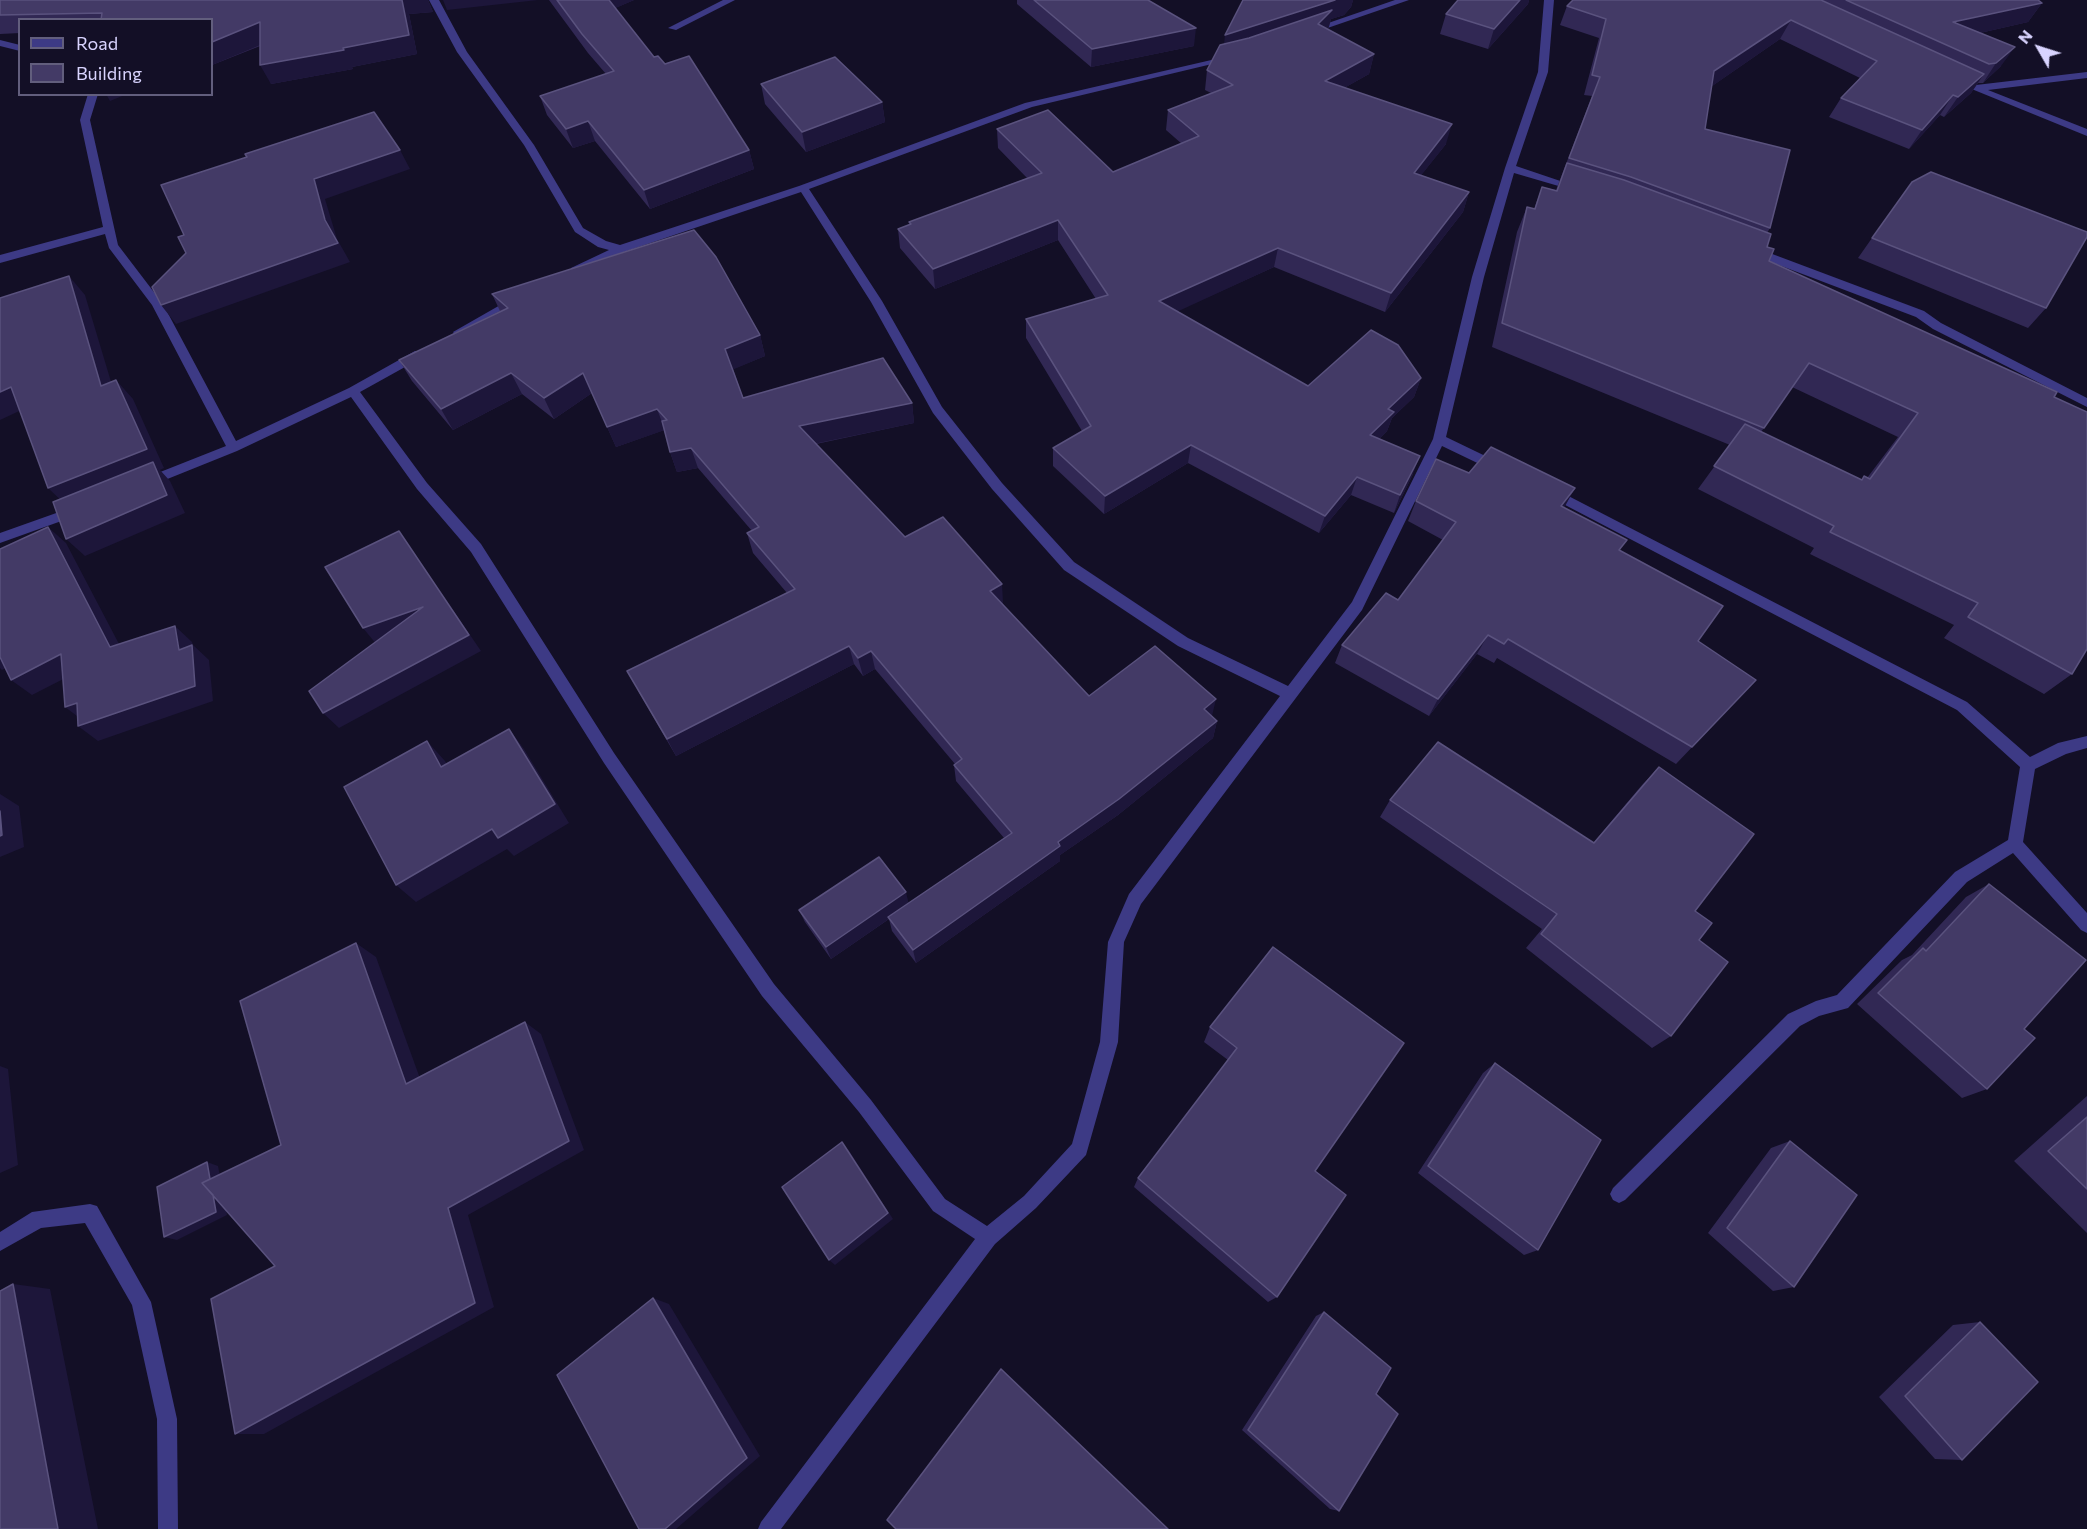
<!DOCTYPE html>
<html>
<head>
<meta charset="utf-8">
<style>
  body { margin:0 }
  #map { position:relative; width:2087px; height:1529px; overflow:hidden; background:#130f26; font-family:Commissioner,sans-serif }
  canvas { display:block }
  .legend { position:absolute; left:18px; top:18px; width:195px; height:78px; box-sizing:border-box; background:#130f26; border:2px solid #625e7d; margin:0; padding:8px 10px; list-style:none; font-size:18px; color:#d9d4ff }
  .legend li { display:flex; align-items:center; gap:12px; height:30px }
  .legend b { width:30px; border:2px solid #625e7d }
  .north { position:absolute; left:2009px; top:18px; width:60px; height:60px; -webkit-text-stroke:4px #130f26; paint-order:stroke; rotate:309deg; font-size:16px; font-weight:700; line-height:24px; text-align:center; color:#d9d4ff }
  .north::after { content:''; display:block; margin:auto; width:21px; height:27px; background:#d9d4ff; clip-path:polygon(50% 0,100% 100%,50% 72%,0 100%) }
</style>
</head>
<body>
<div id="map">
<canvas width="2087" height="1529"></canvas>
<ul class="legend">
<li><b style="height:8px;background:#3d3a85"></b>Road</li>
<li><b style="height:16px;background:#433a66"></b>Building</li>
</ul>
<div class="north">N</div>
</div>
<script>
const context = document.querySelector('canvas').getContext('2d');
context.lineJoin = 'round';
const poly = rows => new Path2D(rows.map(r => 'M' + r).join(''));
function paint(path, color) { context.fillStyle = color; context.fill(path, 'evenodd'); }
function trace(path, color, width, dash) { context.strokeStyle = color; context.lineWidth = width; context.lineCap = dash ? 'butt' : 'round'; context.setLineDash(dash || []); context.stroke(path); }
const street = poly([
  [429,0,439,0,467,52,534,145,583,228,606,241,620,245,799,186,1025,103,1233,55,1233,59,1032,107,809,189,882,301,942,407,1002,483,1074,562,1188,638,1288,686,1352,602,1433,439,1472,277,1505,168,1538,72,1544,0,1554,0,1548,72,1516,166,1584,189,1579,192,1514,173,1484,277,1446,437,1504,465,1505,468,1499,473,1494,471,1442,446,1362,610,1141,904,1124,942,1118,1042,1086,1155,1036,1208,995,1244,781,1529,758,1529,761,1522,975,1239,933,1211,859,1112,762,996,604,763,471,552,417,489,351,397,237,451,150,486,140,486,139,483,140,480,226,446,152,305,109,248,105,234,0,263,0,255,103,227,80,120,88,94,98,94,90,120,118,245,163,304,236,441,349,388,415,351,423,351,423,357,360,392,427,483,481,544,614,753,774,984,871,1100,945,1199,987,1226,1024,1196,1072,1144,1100,1042,1108,942,1129,894,1280,696,1178,646,1064,570,992,489,933,413,871,302,801,192,624,252,579,274,571,274,571,268,609,250,598,247,575,232,524,145,457,52,429,0],
  [723,0,735,0,676,30,668,28,723,0],
  [1395,0,1409,0,1313,33,1305,31,1395,0],
  [0,40,20,45,20,51,0,46,0,40],
  [2087,72,2087,78,1988,90,2087,129,2087,136,1952,81,1957,78,1976,85,2087,72],
  [1751,246,1924,311,1941,323,2087,398,2087,407,1933,329,1916,317,1747,253,1745,250,1751,246],
  [516,296,522,300,520,303,463,335,455,335,453,332,516,296],
  [1551,487,1967,702,2030,757,2058,743,2087,736,2087,748,2066,754,2035,769,2023,842,2087,913,2087,933,2081,930,2013,853,1967,882,1848,1008,1819,1016,1800,1026,1625,1200,1619,1203,1613,1200,1610,1194,1613,1188,1788,1014,1816,1001,1837,995,1955,872,2008,840,2020,767,1957,710,1546,495,1545,492,1546,489,1551,487],
  [76,506,83,511,81,514,0,543,0,533,76,506],
  [90,1204,97,1206,151,1302,177,1419,178,1529,158,1529,157,1419,132,1305,85,1223,41,1228,0,1251,0,1232,32,1212,90,1204]
]);
const wall = poly([
  [0,0,428,0,433,12,409,14,417,54,352,67,353,69,271,84,260,46,212,65,212,20,20,20,20,33,0,34],
  [549,0,634,0,615,8,654,57,749,150,754,169,650,209,595,141,573,148,547,115,540,96,606,74,588,53],
  [1017,0,1148,0,1194,46,1091,67,1017,4],
  [1243,0,1353,0,1351,7,1344,15,1331,19,1328,30,1374,54,1369,74,1344,88,1446,144,1421,175,1469,192,1463,212,1385,312,1274,267,1177,311,1308,386,1421,378,1414,397,1392,418,1387,431,1379,439,1413,474,1394,513,1351,495,1319,533,1188,463,1104,514,1053,466,1053,448,1082,431,1026,338,1026,319,1096,299,1058,240,935,289,900,248,898,229,910,224,909,222,1027,178,998,148,997,129,1113,172,1182,144,1166,130,1168,110,1211,93,1205,90,1207,70,1224,44],
  [1458,0,1529,0,1528,4,1488,49,1440,34,1446,14],
  [1573,0,2038,0,2042,3,2028,22,1980,33,2001,66,1983,83,1978,83,1971,93,1944,117,1940,115,1909,149,1829,117,1841,98,1860,78,1780,39,1712,86,1705,129,1770,228,1767,233,1769,261,2054,397,2072,674,2044,694,1944,638,1954,625,1810,554,1814,548,1698,489,1730,445,1492,347,1517,232,1527,207,1534,209,1542,187,1556,190,1592,96,1584,95,1599,38,1560,25,1567,6],
  [1792,387,1898,437,1867,478,1864,476,1861,480,1761,432],
  [761,84,882,102,885,122,806,152,765,104],
  [1872,238,2046,308,2028,328,1858,258],
  [492,294,760,335,765,356,733,369,743,398,912,403,914,423,816,444,905,537,1003,603,1002,604,1089,696,1212,716,1217,721,1213,738,1118,815,1060,855,1060,861,916,963,892,931,889,919,831,959,805,922,799,910,909,903,1004,838,956,781,954,765,955,764,875,669,863,676,854,664,676,756,637,689,787,593,753,553,747,533,752,531,698,468,677,472,670,452,664,430,616,447,592,393,554,419,522,394,453,430,412,381,399,360,500,311],
  [1469,473,1575,488,1564,507,1620,550,1698,641,1756,680,1676,764,1497,658,1494,663,1477,654,1429,716,1335,663,1342,645,1398,600,1443,540,1408,521,1416,501],
  [1659,767,1695,911,1699,940,1671,1036,1652,1048,1526,948,1542,929,1380,817,1390,800,1593,843,1642,785],
  [1989,884,2024,1029,1987,1089,1962,1098,1857,1004,1902,960,1912,955,1966,897],
  [1273,947,1315,1171,1277,1297,1268,1302,1134,1187,1138,1178,1228,1060,1204,1042,1210,1027],
  [1495,1063,1538,1250,1524,1255,1418,1173,1483,1073],
  [2087,1096,2087,1233,2014,1161],
  [1790,1141,1794,1287,1773,1291,1708,1233,1771,1148],
  [1324,1312,1376,1394,1339,1511,1330,1509,1242,1430,1316,1316],
  [1980,1322,1962,1460,1935,1459,1879,1397,1953,1325]
]);
const shadedWall = poly([
  [402,0,428,0,433,12,409,14,417,54,352,67,353,69,271,84,260,65,343,48],
  [443,0,538,0,447,10],
  [605,0,634,0,609,11],
  [1335,0,1353,0,1351,7,1344,15,1331,19,1328,30,1223,54,1225,35],
  [1520,0,1529,0,1528,4,1488,49,1494,29],
  [2042,3,2028,22,1940,42,1953,22],
  [1791,20,1780,39,1705,91,1714,71],
  [260,22,270,41,212,65,212,42],
  [1196,28,1194,46,1091,67,1092,49],
  [2015,47,2001,66,1983,83,1996,63],
  [1374,54,1369,74,1321,101,1325,81],
  [1984,74,1971,93,1944,117,1958,97],
  [106,94,127,94,110,101],
  [1953,95,1940,115,1909,149,1922,130],
  [882,102,885,122,806,152,802,132],
  [588,121,595,141,573,148,566,129],
  [1452,124,1446,144,1408,192,1414,173],
  [400,150,410,169,325,199,337,239,350,262,176,324,161,305,325,220,314,179],
  [749,150,754,169,650,209,644,190],
  [1469,192,1463,212,1385,312,1391,293],
  [1058,220,1058,240,935,289,933,269],
  [1278,248,1274,267,1157,321,1159,301],
  [69,276,85,295,118,405,101,386],
  [760,335,765,356,732,370,725,349],
  [511,373,522,394,453,430,441,409],
  [583,373,592,393,554,419,544,398],
  [1421,378,1414,397,1392,418,1387,431,1364,454,1370,435,1388,409],
  [116,380,133,399,164,468,160,470,170,481,185,513,85,556,66,539,67,506,48,488],
  [11,387,30,406,0,420,0,392],
  [912,403,914,423,804,446,799,426],
  [657,409,665,430,616,447,607,427],
  [1191,445,1188,463,1104,514,1105,496],
  [691,448,698,468,677,472,670,452],
  [1420,456,1413,474,1394,513,1400,495],
  [1357,477,1351,495,1319,533,1325,516],
  [1575,488,1564,508,1561,506],
  [48,527,66,543,129,663,110,647],
  [399,531,481,651,339,728,323,713,469,635],
  [1002,584,1003,603,991,610,990,591],
  [423,607,377,645,363,628],
  [175,626,192,642,193,645,209,660,213,701,98,741,78,726,179,650],
  [1488,635,1477,654,1429,716,1438,699],
  [849,646,854,664,676,756,667,739],
  [0,651,16,663,2,670,0,668],
  [871,651,875,669,863,676,858,658],
  [61,654,81,670,32,695,11,680],
  [1216,699,1212,716,1204,709],
  [77,703,85,722,65,707],
  [1217,721,1213,738,1118,815,1060,855,1060,861,916,963,913,950,1058,842],
  [509,729,524,749,569,823,514,856,507,849,416,902,396,885],
  [427,741,445,761,459,787,441,767],
  [0,794,19,806,24,847,0,857],
  [906,892,909,905,831,959,826,947],
  [356,943,376,957,426,1095,406,1084],
  [525,1022,541,1034,584,1150,468,1215,494,1307,264,1434,235,1434,448,1208],
  [0,1066,8,1069,18,1165,0,1173],
  [848,1149,893,1219,835,1265,829,1260],
  [207,1162,218,1166,227,1215,177,1240,164,1237],
  [13,1284,50,1289,98,1529,58,1529],
  [653,1298,669,1304,760,1456,676,1529,665,1529]
]);
const building = poly([
  [0,0,402,0,409,35,343,48,344,50,260,65,260,22,212,42,212,20,101,20,102,13,0,15,0,0],
  [557,0,609,0,654,57,658,56,665,64,689,56,749,150,644,190,588,121,566,129,540,96,614,71,582,34,557,0],
  [1034,0,1148,0,1196,28,1092,49,1034,0],
  [1243,0,1335,0,1225,35,1243,0],
  [1458,0,1520,0,1494,29,1446,14,1458,0],
  [1573,0,1821,0,1984,74,1958,97,1953,95,1922,130,1841,98,1877,61,1791,20,1714,71,1705,129,1790,150,1770,228,1631,177,1569,158,1600,77,1592,75,1606,19,1567,6,1573,0],
  [1846,0,2038,0,2042,3,1953,22,2015,47,1996,63,1989,64,1846,0],
  [1332,10,1318,24,1374,54,1325,81,1452,124,1414,173,1469,192,1391,293,1278,248,1159,301,1308,386,1371,330,1398,345,1421,378,1388,409,1394,412,1370,435,1420,456,1400,495,1357,477,1325,516,1191,445,1105,496,1053,448,1091,426,1026,319,1108,295,1058,220,933,269,898,229,911,224,909,222,1042,173,997,129,1048,110,1113,172,1199,136,1168,110,1233,85,1207,70,1220,45,1249,38,1332,10],
  [835,57,882,102,802,132,761,84,835,57],
  [374,112,400,150,314,179,325,220,338,243,161,305,152,287,186,253,178,237,184,235,161,185,247,157,245,154,374,112],
  [1567,163,1624,180,1771,234,1767,247,1774,249,1769,261,2057,392,2054,397,2087,412,2087,649,2072,674,1968,617,1978,603,1830,532,1834,526,1714,466,1745,424,1862,480,1864,476,1870,479,1918,413,1809,363,1764,428,1502,323,1527,207,1535,209,1542,187,1557,191,1567,163],
  [1931,172,2087,232,2087,237,2046,308,1872,238,1912,182,1931,172],
  [694,230,716,257,760,335,725,349,743,398,883,358,912,403,799,426,905,537,943,517,1002,584,990,591,1089,696,1155,646,1216,699,1204,709,1217,721,1119,799,1058,842,1060,846,913,950,888,917,1012,833,954,765,962,759,871,651,858,658,849,646,667,739,627,671,795,589,747,533,759,527,691,448,670,452,662,421,667,420,657,409,607,427,583,373,544,398,511,373,441,409,399,360,508,308,492,294,694,230],
  [69,276,101,386,116,380,147,449,48,488,11,387,0,392,0,298,69,276],
  [1491,447,1575,488,1561,506,1627,540,1619,550,1723,606,1698,641,1756,680,1692,747,1508,639,1504,644,1488,635,1438,699,1342,645,1386,593,1398,600,1456,522,1416,501,1436,459,1469,473,1491,447],
  [153,462,167,495,66,539,53,502,153,462],
  [48,527,110,647,175,626,179,650,192,645,195,686,78,726,77,703,65,707,61,654,11,680,0,657,0,549,48,527],
  [399,531,469,635,323,713,309,691,423,607,363,628,325,567,399,531],
  [509,729,555,804,498,838,492,829,396,885,344,787,427,741,441,767,509,729],
  [1438,742,1594,843,1659,767,1754,834,1695,911,1712,923,1699,940,1728,962,1671,1036,1541,934,1557,914,1390,800,1438,742],
  [0,811,2,835,0,836,0,811],
  [879,857,906,892,826,947,799,910,879,857],
  [1989,884,2086,960,2024,1029,2035,1038,1987,1089,1878,993,1923,948,1926,951,1989,884],
  [356,943,406,1084,525,1022,569,1141,448,1208,475,1303,235,1434,211,1299,275,1266,202,1183,281,1145,240,1001,356,943],
  [1273,947,1404,1043,1315,1171,1346,1195,1277,1297,1138,1178,1237,1048,1210,1027,1273,947],
  [1495,1063,1601,1140,1538,1250,1428,1166,1495,1063],
  [2087,1117,2087,1189,2048,1151,2087,1117],
  [1790,1141,1857,1195,1794,1287,1727,1228,1790,1141],
  [842,1142,888,1213,829,1260,782,1187,842,1142],
  [207,1162,210,1179,202,1183,213,1195,216,1212,164,1237,157,1187,207,1162],
  [13,1284,58,1529,0,1529,0,1291,13,1284],
  [653,1298,747,1458,665,1529,639,1529,557,1375,653,1298],
  [1324,1312,1391,1368,1376,1394,1398,1414,1339,1511,1248,1430,1324,1312],
  [1980,1322,2038,1382,1962,1460,1905,1396,1980,1322],
  [1001,1369,1168,1529,896,1529,887,1520,1001,1369]
]);
paint(street, '#3d3a85');
paint(wall, '#312854');
paint(shadedWall, '#1d163a');
paint(building, '#433a66');
trace(building, '#5a527e', 1.5);
</script>
</body>
</html>
